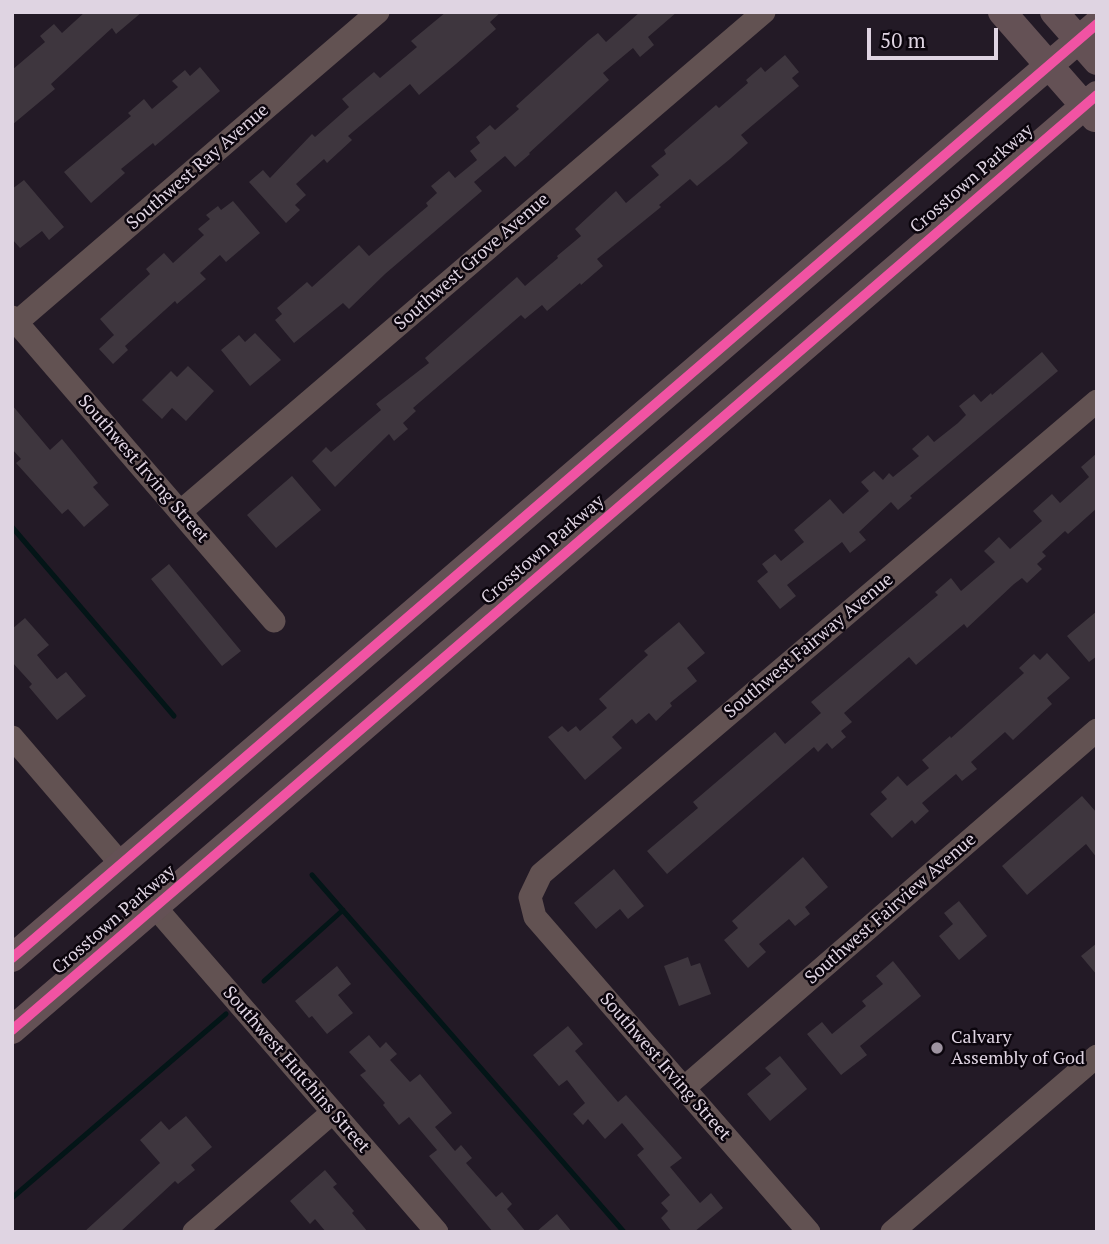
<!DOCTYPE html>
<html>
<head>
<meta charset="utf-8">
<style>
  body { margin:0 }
  #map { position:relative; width:1109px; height:1244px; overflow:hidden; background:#231a26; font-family:"PT Serif",serif }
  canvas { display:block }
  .frame { position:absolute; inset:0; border:14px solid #dfd4e2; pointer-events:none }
  .scale { position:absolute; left:867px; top:28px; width:131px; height:32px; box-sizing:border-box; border:4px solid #dfd4e2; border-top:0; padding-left:9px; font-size:21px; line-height:24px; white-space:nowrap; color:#dfd4e2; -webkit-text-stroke:5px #0b050d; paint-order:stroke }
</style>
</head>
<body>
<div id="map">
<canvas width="1109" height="1244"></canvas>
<div class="frame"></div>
<div class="scale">50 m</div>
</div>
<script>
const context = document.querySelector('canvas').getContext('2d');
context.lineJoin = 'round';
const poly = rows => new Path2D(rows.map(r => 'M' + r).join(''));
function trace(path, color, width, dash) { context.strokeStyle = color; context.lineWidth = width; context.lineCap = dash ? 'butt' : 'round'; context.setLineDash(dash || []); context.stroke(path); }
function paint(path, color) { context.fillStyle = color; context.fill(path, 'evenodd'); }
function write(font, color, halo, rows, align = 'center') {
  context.font = font + ' "PT Serif",serif'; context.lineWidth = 5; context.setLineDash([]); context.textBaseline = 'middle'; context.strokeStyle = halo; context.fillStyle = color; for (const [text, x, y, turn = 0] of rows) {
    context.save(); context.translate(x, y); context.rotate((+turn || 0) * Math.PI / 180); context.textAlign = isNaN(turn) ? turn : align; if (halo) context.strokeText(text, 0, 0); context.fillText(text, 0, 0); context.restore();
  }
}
const stream = poly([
  [12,527,174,716],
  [312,875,624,1232],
  [264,981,343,910],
  [12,1198,226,1014]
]);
const building = poly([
  [85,12,142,12,116,34,112,28,51,84,55,89,12,125,12,70,45,42,40,36,54,24,62,33],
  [446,12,501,12,490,22,496,29,456,64,419,95,410,84,348,136,352,140,327,163,324,159,296,184,306,195,295,205,300,210,286,223,249,182,263,170,270,178,312,134,315,137,349,107,342,99,374,72,380,78,417,47,411,41],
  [640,12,677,12,648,37,654,45,640,57,633,48,603,73,609,80,529,153,530,154,515,167,505,156,474,182,482,191,385,274,349,309,343,303,294,343,275,320,282,314,277,308,307,282,312,287,359,245,369,256,428,206,426,203,437,193,431,186,449,171,455,178,477,160,470,151,480,143,476,137,490,125,495,130,519,109,516,106,589,40,598,33,606,42],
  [785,55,799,72,792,78,799,86,741,135,748,143,730,159,697,186,690,179,659,205,661,207,597,259,603,266,581,285,580,283,547,311,542,305,525,319,521,315,413,408,416,411,403,423,408,429,394,441,389,434,335,487,312,461,326,447,331,452,381,410,376,404,429,363,425,358,517,277,525,286,558,258,557,256,581,236,575,229,616,191,626,203,659,175,651,166,666,154,664,150,716,105,719,108,748,83,746,80,761,67,765,72],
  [200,67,220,91,155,146,153,143,121,169,125,173,91,203,64,172,131,116,128,113,144,99,152,109,178,87,172,81,185,70,190,76],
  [24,180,64,227,49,240,42,231,20,248,12,239,12,189],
  [233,201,260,233,226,262,220,255,200,273,206,279,177,304,175,301,125,346,128,350,113,364,99,349,114,335,100,319,150,274,146,269,164,253,173,263,204,235,198,229,210,219,206,215,218,206,221,210],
  [255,333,281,360,250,386,221,350,239,335,245,342],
  [1042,352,1058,371,910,496,912,498,898,510,891,502,859,532,866,540,850,553,842,542,787,585,796,596,780,609,757,581,768,572,762,564,775,554,781,561,804,542,794,530,830,499,843,514,869,491,861,482,874,471,883,480,889,473,893,477,919,456,912,449,928,435,934,442,958,423,966,415,959,406,974,394,981,402,991,393,992,395],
  [188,366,214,391,186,421,172,408,162,419,142,400,171,371,177,377],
  [12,405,50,450,62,439,98,483,93,487,109,505,84,527,68,509,62,514,16,463,21,459,12,449],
  [1097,453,1097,508,1068,534,1065,531,1042,552,1046,556,1037,564,1042,569,1027,583,1022,578,1014,584,967,628,964,624,916,665,909,657,844,713,852,722,841,731,846,737,832,749,827,743,818,752,814,747,667,874,647,851,698,808,693,802,775,732,785,744,821,713,811,702,938,595,935,592,951,578,961,591,995,562,984,551,999,537,1010,549,1042,521,1033,511,1052,494,1060,503,1089,477,1081,467],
  [292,476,321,510,276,548,247,515],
  [169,564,241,651,222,666,151,579],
  [1097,611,1097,656,1089,662,1067,636],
  [25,618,49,645,37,655,57,679,66,672,86,696,57,720,29,687,32,684,12,662,12,629],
  [679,622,705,653,687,668,697,681,670,703,672,706,656,721,649,713,636,724,632,719,612,737,622,748,585,780,548,737,562,726,568,732,576,726,580,731,607,708,599,699,648,655,644,651],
  [1047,653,1070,678,1047,698,1052,704,1013,740,1005,732,971,762,977,769,962,781,956,774,922,803,929,811,915,824,912,820,892,838,870,814,887,799,881,792,898,776,907,786,929,768,922,760,950,736,951,738,1024,673,1019,668,1034,654,1040,660],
  [1082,796,1097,813,1097,858,1086,844,1027,895,1002,866],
  [803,857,828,887,805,907,810,914,795,926,789,919,759,944,766,952,748,968,724,940,738,928,732,921],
  [614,869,644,906,628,919,620,909,596,929,574,903],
  [959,901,987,936,959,960,939,936,953,924,944,913],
  [1097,943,1097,975,1081,956],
  [688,957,691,966,700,963,711,994,679,1006,664,966],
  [893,961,921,996,860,1046,867,1055,841,1075,807,1034,822,1022,832,1034,866,1006,862,1001,883,984,876,976],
  [337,966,351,984,338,995,353,1013,327,1034,312,1016,309,1018,295,1001],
  [568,1026,583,1044,575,1051,601,1082,618,1102,626,1095,682,1158,670,1167,700,1203,711,1193,723,1208,694,1232,672,1232,661,1218,668,1211,661,1203,670,1195,637,1155,644,1149,622,1123,605,1139,588,1119,583,1125,573,1114,585,1103,567,1080,559,1086,533,1055],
  [369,1035,380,1048,386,1042,397,1054,390,1060,410,1082,420,1074,452,1113,435,1127,455,1151,461,1145,472,1158,466,1163,496,1197,502,1192,512,1204,507,1209,526,1232,493,1232,429,1156,437,1150,409,1117,399,1125,383,1105,385,1103,360,1075,366,1071,349,1052],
  [780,1056,807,1089,770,1121,747,1094,771,1074,765,1068],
  [186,1116,212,1147,191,1165,195,1170,178,1184,175,1181,120,1232,84,1232,160,1163,140,1140,161,1121,169,1130],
  [325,1170,337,1184,333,1187,354,1211,352,1213,368,1232,326,1232,315,1219,310,1224,290,1201],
  [557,1214,572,1232,536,1232]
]);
const minor = poly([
  [12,317,274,621],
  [17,322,378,12],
  [180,512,764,12],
  [12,737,121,864],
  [155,907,437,1232],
  [684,1088,1097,730],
  [194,1232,333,1112],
  [809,1232,535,917,530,897,541,874,1097,401],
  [892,1232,1097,1056]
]);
const major = poly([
  [1002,12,1095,118],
  [1054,12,1097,61],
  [12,958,1097,24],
  [12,1030,1097,95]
]);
const cycleway = poly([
  [12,958,1097,24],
  [12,1030,1097,95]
]);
const markers = [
  [937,1048,7,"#9d93a0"]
];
const streetNames = [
  ["Southwest Ray Avenue",198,167,-41],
  ["Crosstown Parkway",972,179,-41],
  ["Southwest Grove Avenue",472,262,-41],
  ["Southwest Irving Street",143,469,49],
  ["Crosstown Parkway",543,550,-41],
  ["Southwest Fairway Avenue",809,646,-40],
  ["Southwest Fairview Avenue",891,909,-41],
  ["Crosstown Parkway",114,920,-41],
  ["Southwest Irving Street",665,1067,49],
  ["Southwest Hutchins Street",296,1070,49]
];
const poiNames = [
  ["Calvary",951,1038],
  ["Assembly of God",951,1059]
];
trace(stream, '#031517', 5);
paint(building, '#3e363e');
trace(minor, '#625252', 23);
trace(major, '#645155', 28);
trace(cycleway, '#f153a3', 10);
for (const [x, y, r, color] of markers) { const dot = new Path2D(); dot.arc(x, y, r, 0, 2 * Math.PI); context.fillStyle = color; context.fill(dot); trace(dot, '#0b050d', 2.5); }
write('18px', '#dfd4e2', '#0b050d', streetNames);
write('18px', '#dfd4e2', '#0b050d', poiNames, 'left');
</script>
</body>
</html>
